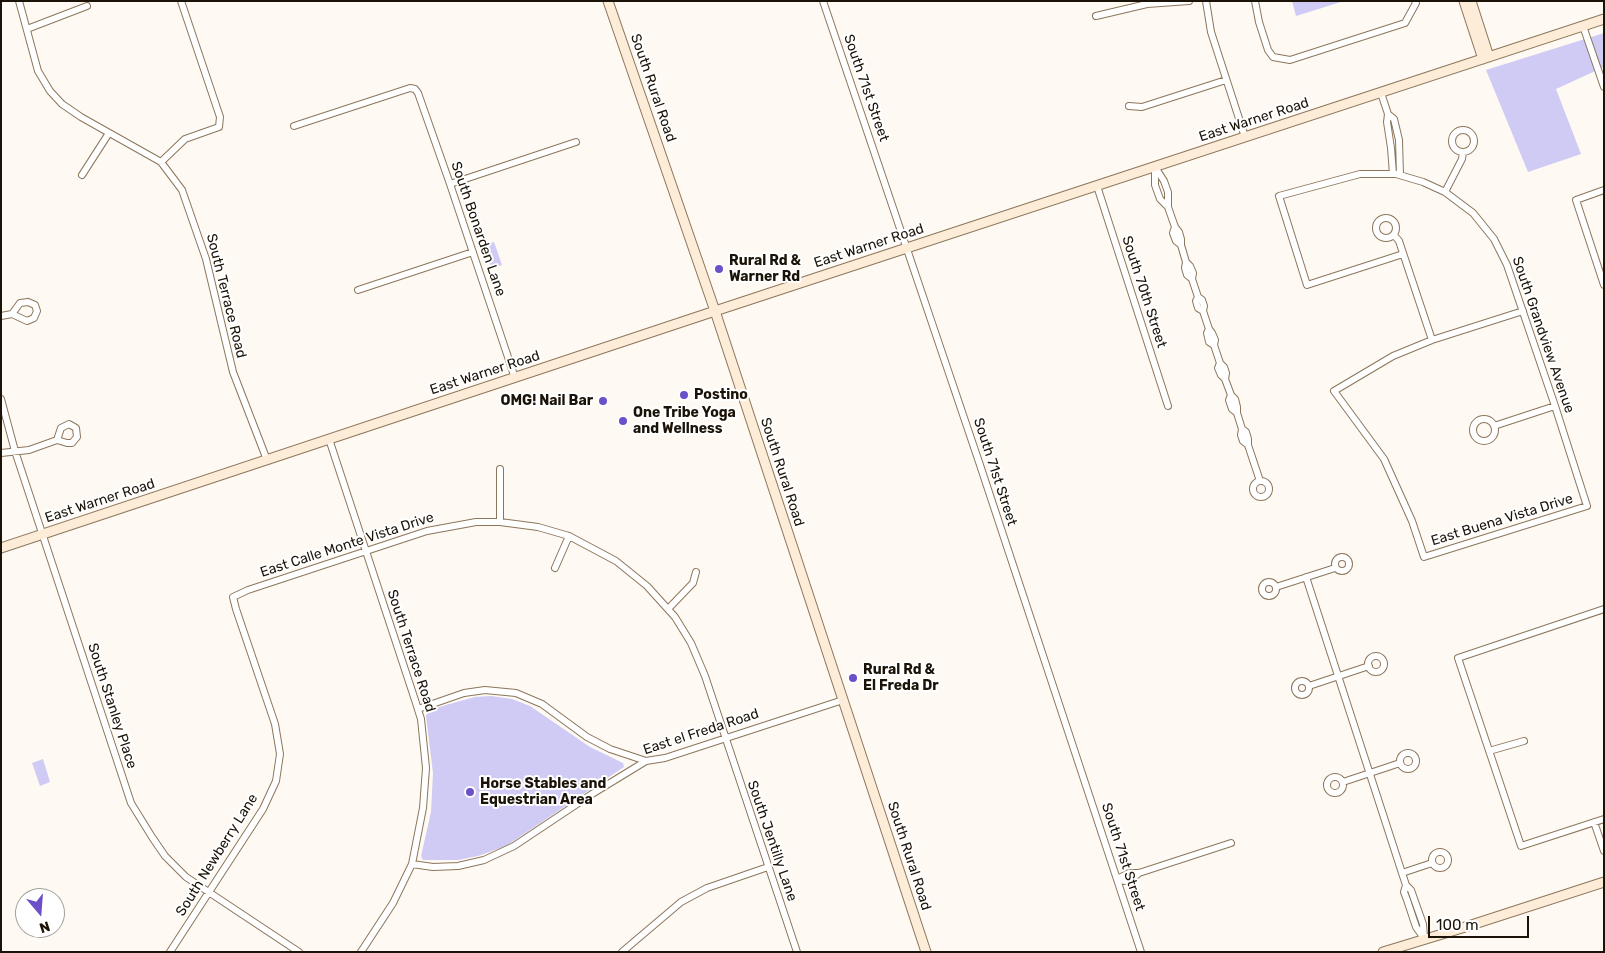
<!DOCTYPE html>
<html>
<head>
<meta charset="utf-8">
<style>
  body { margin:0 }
  #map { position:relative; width:1605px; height:953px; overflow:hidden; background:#fef9f3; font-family:Rubik,sans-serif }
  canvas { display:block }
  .frame { position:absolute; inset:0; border:2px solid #1b1308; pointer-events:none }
  .north { position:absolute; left:15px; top:888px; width:50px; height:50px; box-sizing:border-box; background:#fff; border:1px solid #a4a19c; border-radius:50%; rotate:162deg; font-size:14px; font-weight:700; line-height:20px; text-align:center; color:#1b1308 }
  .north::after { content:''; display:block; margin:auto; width:18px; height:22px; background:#6b50c9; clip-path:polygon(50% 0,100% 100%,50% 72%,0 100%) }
  .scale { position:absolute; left:1428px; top:916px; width:101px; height:22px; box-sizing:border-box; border:2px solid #1b1308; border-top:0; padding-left:6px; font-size:15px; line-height:18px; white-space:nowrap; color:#1b1308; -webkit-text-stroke:4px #fff; paint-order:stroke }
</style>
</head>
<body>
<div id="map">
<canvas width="1605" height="953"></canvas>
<div class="frame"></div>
<div class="north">N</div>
<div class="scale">100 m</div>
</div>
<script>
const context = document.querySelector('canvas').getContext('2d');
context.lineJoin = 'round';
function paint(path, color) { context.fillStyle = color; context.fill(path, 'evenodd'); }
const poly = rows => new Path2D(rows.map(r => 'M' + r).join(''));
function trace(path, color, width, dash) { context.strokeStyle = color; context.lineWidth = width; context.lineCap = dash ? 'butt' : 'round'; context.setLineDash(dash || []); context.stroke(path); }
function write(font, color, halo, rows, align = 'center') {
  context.font = font + ' Rubik,sans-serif'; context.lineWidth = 4; context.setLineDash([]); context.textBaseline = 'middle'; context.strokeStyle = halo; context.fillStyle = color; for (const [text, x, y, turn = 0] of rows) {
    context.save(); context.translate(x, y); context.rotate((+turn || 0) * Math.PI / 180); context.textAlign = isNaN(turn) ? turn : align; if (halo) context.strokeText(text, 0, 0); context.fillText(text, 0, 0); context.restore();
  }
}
const green = poly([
  [1292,1,1344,1,1296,16],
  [1604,33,1604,67,1556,89,1581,154,1528,172,1486,70],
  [494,242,502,265,491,268,483,246],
  [491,696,512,699,530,706,590,747,623,763,624,767,506,846,478,856,458,860,423,860,421,856,431,812,433,773,426,716,428,711,446,705,475,697],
  [43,759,50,782,40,786,32,763]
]);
const street = poly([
  [19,1,38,71,50,91,62,104,81,117,161,162,182,190,206,259,233,372,267,460],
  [823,1,979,462,1141,952],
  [1206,1,1211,32,1245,137],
  [1255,1,1259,22,1268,50,1273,57,1290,60,1405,23,1416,3,1415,1],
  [1096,16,1147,4,1189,1],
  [1583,26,1604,87],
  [27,29,87,6],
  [1381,93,1388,114,1387,122,1391,148,1393,174],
  [1129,106,1142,107,1226,80],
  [1388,114,1394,119,1399,140,1400,175],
  [294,126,410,88,415,89,418,93,450,184,515,378],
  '1452 141a11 11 0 1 1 22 0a11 11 0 1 1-22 0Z',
  [161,162,185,139,219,127,220,117,181,1],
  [1155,167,1164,181,1168,192,1168,207,1175,227,1179,232,1181,239,1181,245,1176,241,1173,233,1175,227],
  [1155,168,1155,185,1160,199,1168,207],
  [82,175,109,133],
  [450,184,576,142],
  [1097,186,1168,406],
  [1604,190,1576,200,1604,285],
  [1445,192,1462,159,1463,152],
  '1376 228a10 10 0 1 1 20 0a10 10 0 1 1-20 0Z',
  [1394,235,1399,241,1432,340],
  [1181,245,1186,262,1190,266,1193,273,1192,279,1187,275,1185,268,1186,262],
  [1403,254,1307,285,1279,196,1360,174,1396,174,1423,182,1445,192,1473,213,1494,239,1507,265,1555,406,1587,506,1424,557,1412,521,1384,459,1334,391,1393,356,1432,340,1523,311],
  [1192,279,1198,297,1202,300,1204,306,1203,311,1198,308,1196,301,1198,297],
  [358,290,473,252],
  [28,302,35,305,37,311,34,318,27,321,12,314,20,303,28,302],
  [1203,311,1209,329,1212,333,1215,340,1214,345,1209,342,1207,333,1209,329],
  [1,316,12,314],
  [1214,345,1220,363,1224,367,1226,373,1225,379,1221,375,1218,368,1220,363],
  [1225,379,1231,395,1235,399,1237,407,1237,413,1232,409,1229,400,1231,395],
  [1,399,15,451,131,803,152,837,165,856,186,877,299,952],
  [1237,413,1242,429,1246,432,1248,439,1248,445,1243,441,1241,435,1242,429],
  '1473 430a11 11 0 1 1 22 0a11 11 0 1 1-22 0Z',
  [1494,426,1555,406],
  [329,439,415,700,421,719,426,768,423,808,412,864,393,903,361,952],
  [1248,445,1260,481],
  [1,453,29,450,57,440,67,443,72,443,77,437,76,428,69,424,61,428,57,440],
  '1253 489a8 8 0 1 1 16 0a8 8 0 1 1-16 0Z',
  [500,522,500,469],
  '1335 564a7 7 0 1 1 14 0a7 7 0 1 1-14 0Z',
  [555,568,569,536],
  [1306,577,1402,873,1406,885,1411,890,1423,924,1424,938],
  '1262 589a7 7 0 1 1 14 0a7 7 0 1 1-14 0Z',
  [1276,587,1335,568],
  [668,609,693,583,696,572],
  [1604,609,1458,658,1521,846,1604,819],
  '1368 664a8 8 0 1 1 16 0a8 8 0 1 1-16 0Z',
  '1295 688a7 7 0 1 1 14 0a7 7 0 1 1-14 0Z',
  [1309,686,1369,666],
  [418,709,464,693,485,690,516,693,542,704,587,737,610,749,646,761],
  [1489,751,1524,741],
  '1400 761a8 8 0 1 1 16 0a8 8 0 1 1-16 0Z',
  '1327 785a8 8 0 1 1 16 0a8 8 0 1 1-16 0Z',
  [1343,782,1400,763],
  [1594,822,1604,851],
  '1432 860a8 8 0 1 1 16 0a8 8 0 1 1-16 0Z',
  [412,864,433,867,458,866,484,860,514,846,592,794,646,761,665,758,843,700],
  [1402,873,1432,863],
  [1117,879,1129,873,1139,873,1231,843],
  [1117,879,1125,881,1132,879,1139,873],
  [1406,885,1404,892,1407,900,1416,927,1423,937],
  [170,952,263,809,276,781,280,754,275,724,236,609,233,597,248,590,427,531,476,522,500,522,538,527,569,536,616,561,647,586,675,617,691,643,705,676,797,952],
  [622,952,681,902,707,888,768,867]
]);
const secondary = poly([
  [608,1,715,311,926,952],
  [1464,1,1483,59],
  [1471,1,1489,57],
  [1,548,715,311,1604,19],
  [1383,952,1462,928,1604,882]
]);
const markers = [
  [719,269,5,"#6b50c9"],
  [684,395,5,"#6b50c9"],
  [603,401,5,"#6b50c9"],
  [623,421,5,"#6b50c9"],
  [853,678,5,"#6b50c9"],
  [470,792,5,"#6b50c9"]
];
const streetNames = [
  ["South Rural Road",653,88,71],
  ["South 71st Street",866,88,71],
  ["East Warner Road",1254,120,-18],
  ["South Bonarden Lane",478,229,71],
  ["East Warner Road",869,246,-18],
  ["South 70th Street",1144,292,72],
  ["South Terrace Road",226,296,76],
  ["South Grandview Avenue",1543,335,71],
  ["East Warner Road",485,373,-18],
  ["South Rural Road",782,472,72],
  ["South 71st Street",995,472,72],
  ["East Warner Road",100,501,-18],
  ["East Buena Vista Drive",1502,520,-17],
  ["East Calle Monte Vista Drive",347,545,-18],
  ["South Terrace Road",411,651,72],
  ["South Stanley Place",112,706,72],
  ["East el Freda Road",701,732,-18],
  ["South Jentilly Lane",772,841,71],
  ["South Newberry Lane",217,855,-58],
  ["South Rural Road",909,856,72],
  ["South 71st Street",1123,857,72]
];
const poiNames = [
  ["Rural Rd &",729,261],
  ["Warner Rd",729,277],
  ["Postino",694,395],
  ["OMG! Nail Bar",593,401,"right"],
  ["One Tribe Yoga",633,413],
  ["and Wellness",633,429],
  ["Rural Rd &",863,670],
  ["El Freda Dr",863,686],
  ["Horse Stables and",480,784],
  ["Equestrian Area",480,800]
];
paint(green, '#cfcbf5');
trace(street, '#8c765b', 8);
trace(secondary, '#8c765b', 11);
trace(street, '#fff', 6);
trace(secondary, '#fdedd8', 9);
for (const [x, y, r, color] of markers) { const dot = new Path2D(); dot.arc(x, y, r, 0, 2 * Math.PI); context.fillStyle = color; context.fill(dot); trace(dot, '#fff', 2); }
write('14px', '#1b1308', '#fff', streetNames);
write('bold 14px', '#1b1308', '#fff', poiNames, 'left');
</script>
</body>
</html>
